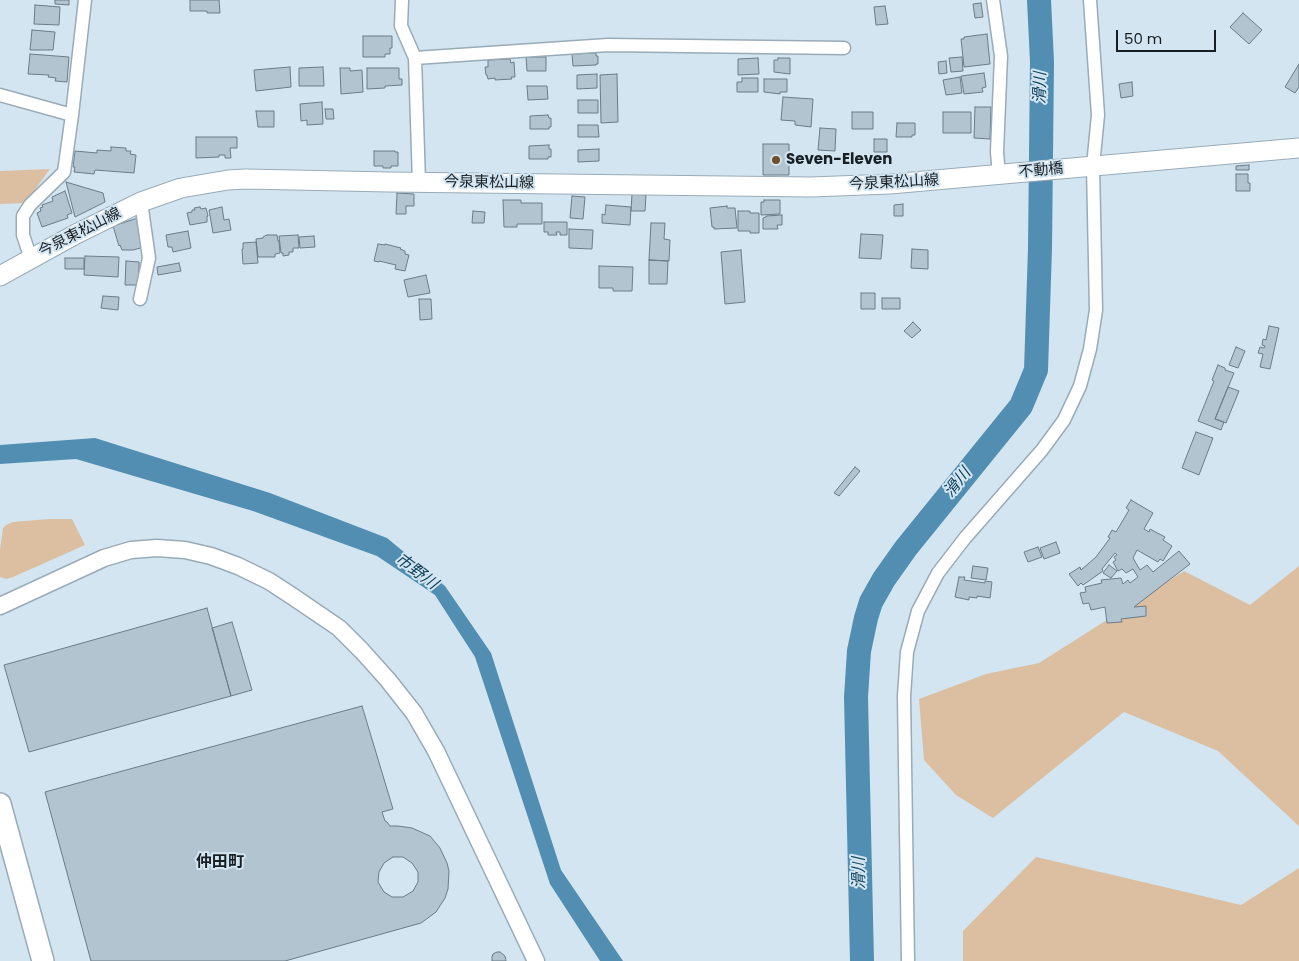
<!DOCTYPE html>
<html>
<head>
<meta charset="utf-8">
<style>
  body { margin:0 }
  #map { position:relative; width:1299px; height:961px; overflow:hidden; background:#d2e5f1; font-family:Poppins,sans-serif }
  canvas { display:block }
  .scale { position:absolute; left:1116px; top:30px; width:100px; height:22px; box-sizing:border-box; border:2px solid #181f23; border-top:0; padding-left:6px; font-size:15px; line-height:18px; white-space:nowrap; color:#181f23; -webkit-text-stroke:4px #d2e5f1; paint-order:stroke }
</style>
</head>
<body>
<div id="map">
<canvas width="1299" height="961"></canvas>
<div class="scale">50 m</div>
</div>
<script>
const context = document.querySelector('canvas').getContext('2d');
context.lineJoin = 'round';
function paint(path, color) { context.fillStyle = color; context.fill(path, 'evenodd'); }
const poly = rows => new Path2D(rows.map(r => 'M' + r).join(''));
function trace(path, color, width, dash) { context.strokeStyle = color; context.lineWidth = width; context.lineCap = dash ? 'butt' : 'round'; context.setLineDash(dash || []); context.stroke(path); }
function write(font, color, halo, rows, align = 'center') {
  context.font = font + ' Poppins,"Noto Sans JP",sans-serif'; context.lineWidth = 4; context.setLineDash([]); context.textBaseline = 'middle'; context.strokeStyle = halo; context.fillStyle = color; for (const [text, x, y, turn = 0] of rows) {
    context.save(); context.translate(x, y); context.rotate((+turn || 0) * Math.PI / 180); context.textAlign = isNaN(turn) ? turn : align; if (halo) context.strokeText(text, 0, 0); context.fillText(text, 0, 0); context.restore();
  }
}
const green = poly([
  [50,169,25,203,0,204,0,171],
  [49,519,72,519,85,545,13,577,6,579,0,577,0,550,3,528,6,525,13,522],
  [1299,566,1299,826,1218,751,1124,712,993,818,956,795,924,760,919,699,986,674,1039,663,1184,571,1250,605],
  [1036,857,1241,905,1299,868,1299,961,963,961,963,931]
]);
const water = poly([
  [95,438,270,493,387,538,445,586,491,653,561,870,623,961,600,961,550,884,475,657,435,595,377,556,253,511,76,459,0,464,0,445]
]);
const river = poly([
  [862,961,856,697,859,651,866,618,871,602,884,579,906,548,1021,406,1036,370,1040,248,1042,62,1039,0]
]);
const building = poly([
  [55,0,69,0,69,5,55,4,55,0],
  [190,0,219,0,220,13,207,13,207,11,190,11,190,0],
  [981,3,983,17,975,18,973,4,981,3],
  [35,5,60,7,59,25,34,24,35,5],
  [885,6,888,24,876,25,874,7,885,6],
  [1243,13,1262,30,1249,44,1230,27,1243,13],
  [32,30,55,32,53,50,30,50,32,30],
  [987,34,990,64,964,67,961,39,964,39,964,37,987,34],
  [363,36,392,36,392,48,390,48,390,54,385,54,385,57,363,57,363,36],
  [596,53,596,56,598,56,598,64,596,64,596,65,573,66,572,54,596,53],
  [30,54,69,57,67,82,55,81,56,78,48,77,49,75,28,74,30,54],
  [526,57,546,57,546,71,527,71,526,57],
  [962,57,963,71,951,72,949,58,962,57],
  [758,58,759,74,738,75,738,59,758,58],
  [778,58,790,58,790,74,774,72,774,60,778,60,778,58],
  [510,59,511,63,514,62,515,77,511,77,512,79,495,80,495,78,488,79,487,75,486,75,485,67,488,67,488,60,510,59],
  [946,61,947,73,939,74,938,62,946,61],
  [1299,64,1299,87,1295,93,1285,87,1299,64],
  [290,67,291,87,256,91,254,70,290,67],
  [323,67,324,86,299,86,299,68,323,67],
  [340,68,350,68,350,71,362,70,363,92,341,94,340,68],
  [367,68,399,68,399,79,402,79,402,85,385,86,385,88,367,89,367,68],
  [984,73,986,87,982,88,983,92,964,94,961,76,984,73],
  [597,74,597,88,577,89,577,75,597,74],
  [617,74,618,122,601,123,600,75,617,74],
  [960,77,962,93,946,95,943,80,960,77],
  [742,78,758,78,758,92,737,92,737,82,742,82,742,78],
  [764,79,787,79,787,92,780,92,780,94,764,92,764,79],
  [1132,82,1133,96,1121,98,1119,84,1132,82],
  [527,86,547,86,548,99,528,100,527,86],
  [783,97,813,99,811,127,795,125,795,121,781,120,783,97],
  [578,100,598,100,598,113,578,113,578,100],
  [322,102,323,124,307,125,307,120,301,121,300,104,322,102],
  [975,107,991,107,990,139,974,138,975,107],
  [325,109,333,109,334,119,326,119,325,109],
  [256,111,274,111,274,127,258,127,256,111],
  [852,112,873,112,873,129,852,129,852,112],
  [943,112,971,112,971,133,943,133,943,112],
  [548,115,549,118,551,118,551,127,549,127,549,129,530,129,530,116,548,115],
  [897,123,915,123,915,135,912,135,912,137,896,137,897,123],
  [578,125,598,125,599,137,578,137,578,125],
  [820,128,836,129,835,151,818,150,820,128],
  [196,137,237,137,237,148,230,148,231,158,225,158,225,155,219,155,219,157,196,158,196,137],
  [874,139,887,139,887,152,874,152,874,139],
  [763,144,789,144,789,175,763,175,763,144],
  [549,145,549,149,551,149,551,157,548,157,548,159,529,159,529,146,549,145],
  [111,147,126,148,126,151,131,151,130,154,136,155,134,173,95,170,94,174,74,172,75,167,73,167,75,151,97,153,97,150,111,151,111,147],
  [599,149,599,161,578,162,578,150,599,149],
  [374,151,395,151,395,152,398,152,398,166,391,166,391,168,383,168,383,166,374,166,374,151],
  [1249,165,1249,170,1236,170,1236,166,1249,165],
  [1236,174,1248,174,1248,183,1250,183,1250,191,1236,191,1236,174],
  [66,182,103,193,105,202,75,217,66,182],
  [65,191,72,213,67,215,68,218,42,227,37,213,41,211,40,208,43,207,42,205,53,201,52,197,65,191],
  [397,193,414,194,414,206,406,206,406,214,396,214,397,193],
  [632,194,646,195,645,211,631,211,632,194],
  [572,196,585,197,583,219,570,218,572,196],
  [503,200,521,200,521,203,542,203,542,224,517,224,517,227,504,227,503,200],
  [764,200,780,200,780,214,761,215,761,202,764,202,764,200],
  [903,204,903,216,894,216,894,205,903,204],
  [606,205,631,207,630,225,602,223,602,214,605,215,606,205],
  [727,206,727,208,735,208,737,228,714,229,714,227,712,227,710,208,727,206],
  [200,207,201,209,206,208,208,216,207,216,207,222,190,225,187,213,192,212,192,210,195,210,194,208,200,207],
  [222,207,224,220,229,219,231,230,213,233,209,210,222,207],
  [473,211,485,212,484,223,472,223,473,211],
  [738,211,750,211,750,213,759,213,759,233,750,233,750,231,738,231,738,211],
  [782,215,782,225,777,225,778,229,763,229,763,218,766,217,766,216,782,215],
  [138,218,144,247,133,250,122,250,120,245,119,246,113,226,138,218],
  [544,222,567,222,567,235,560,235,560,232,556,232,557,235,548,235,548,232,544,232,544,222],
  [651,223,665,223,664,239,670,240,669,261,649,260,651,223],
  [569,229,593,230,592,249,569,248,569,229],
  [188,231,191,248,173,252,172,247,168,247,166,235,188,231],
  [861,234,883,235,881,259,859,258,861,234],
  [267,235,277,235,278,241,279,241,280,253,275,254,275,257,258,257,256,239,263,238,263,237,267,235],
  [298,235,299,248,293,248,293,252,289,252,289,255,283,256,283,253,281,253,279,236,298,235],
  [314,236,315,247,300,248,299,237,314,236],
  [256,242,258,263,243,264,242,249,243,249,243,243,256,242],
  [378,244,385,245,385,244,401,248,400,249,405,251,405,254,409,255,405,271,395,269,396,265,379,261,379,262,374,261,378,244],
  [912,249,928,250,928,269,911,268,912,249],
  [741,250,745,302,725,304,721,252,741,250],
  [85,256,119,257,118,277,84,275,85,256],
  [65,258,84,258,84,269,65,269,65,258],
  [649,260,668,261,667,284,649,284,649,260],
  [126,261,139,262,139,285,125,285,126,261],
  [179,263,181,271,158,275,157,267,179,263],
  [599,266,633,267,632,291,613,291,613,288,599,288,599,266],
  [426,275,430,293,408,297,404,280,426,275],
  [861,293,875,293,875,309,861,309,861,293],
  [103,296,119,297,118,310,101,308,103,296],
  [882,298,900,298,900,309,882,309,882,298],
  [419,299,431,299,432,319,420,320,419,299],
  [913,322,921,330,912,338,904,331,913,322],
  [1269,326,1279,328,1270,369,1260,367,1263,354,1258,353,1260,347,1264,348,1265,346,1262,345,1263,339,1266,340,1269,326],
  [1236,347,1245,351,1238,368,1229,365,1236,347],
  [1218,365,1225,368,1225,370,1234,373,1215,419,1224,422,1221,430,1198,421,1214,381,1212,380,1218,365],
  [1228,387,1239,391,1226,423,1215,419,1228,387],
  [1196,432,1213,438,1199,475,1182,468,1196,432],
  [855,467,860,471,839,496,834,493,855,467],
  [1131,500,1153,513,1144,529,1149,532,1150,529,1165,537,1163,540,1172,546,1163,561,1160,559,1158,562,1137,550,1133,558,1140,570,1147,565,1153,572,1179,551,1190,564,1134,607,1146,606,1146,616,1121,619,1122,622,1107,623,1105,607,1091,610,1089,603,1083,604,1080,593,1086,592,1085,587,1102,583,1101,580,1121,578,1123,584,1128,580,1130,583,1138,577,1133,569,1126,573,1122,569,1118,571,1113,562,1116,560,1114,557,1117,555,1115,553,1102,569,1103,571,1083,585,1081,583,1078,586,1069,574,1080,567,1081,570,1096,557,1110,538,1108,537,1112,530,1116,532,1129,510,1126,508,1131,500],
  [1056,542,1060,553,1044,559,1040,548,1056,542],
  [1038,547,1042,557,1028,562,1024,552,1038,547],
  [1109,565,1117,571,1111,578,1103,573,1109,565],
  [973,566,988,568,986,580,971,578,973,566],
  [959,577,965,577,964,580,985,583,985,581,992,582,990,598,977,596,977,598,969,597,969,600,955,597,959,577],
  [207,608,231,696,29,752,4,665,207,608],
  [232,622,252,690,231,696,212,628,232,622],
  [362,706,393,809,382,812,385,821,387,822,390,826,398,826,412,828,430,836,440,848,447,863,449,871,448,889,445,898,436,912,421,923,285,961,91,961,45,792,362,706],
  [393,857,403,857,412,863,418,872,418,882,413,891,403,897,392,897,384,892,378,882,379,872,384,863,393,857],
  [500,952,505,956,506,961,492,961,492,957,493,954,497,952,500,952]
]);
const minor = poly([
  [402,0,401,26,415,58,419,183],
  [993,0,1001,56,997,152,999,175],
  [415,58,608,45,844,48],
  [0,95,72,115],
  [31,259,23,235,23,216,30,205,64,172,72,115,85,0],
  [140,299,149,258,141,202],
  [908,961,904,696,907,652,918,611,938,573,965,538,1042,450,1064,420,1080,386,1090,349,1096,310,1093,166,1098,115,1090,0]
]);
const tertiary = poly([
  [0,606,104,558,131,550,157,548,185,550,211,556,238,566,269,581,292,596,339,628,362,651,388,680,414,713,436,751,536,961]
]);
const secondary = poly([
  [0,276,76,234,141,202,181,188,228,180,245,179,389,182,811,187,890,184,1299,148]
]);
const trunk = poly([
  [0,804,43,961]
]);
const markers = [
  [776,160,5,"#704f26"]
];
const poiNames = [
  ["Seven-Eleven",786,160]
];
const streetNames = [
  ["不動橋",1041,171,-6],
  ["今泉東松山線",489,183,1],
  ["今泉東松山線",894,183,-3],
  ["今泉東松山線",80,233,-27]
];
const waterNames = [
  ["滑川",1041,88,-89],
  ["滑川",958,483,-51],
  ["市野川",416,572,37],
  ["滑川",860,873,-91]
];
const neighbourhoodNames = [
  ["仲田町",220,863]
];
paint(green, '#dbbfa0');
paint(water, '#528eb2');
trace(river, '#528eb2', 24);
paint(building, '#b1c4d0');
trace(building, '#6b7c87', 1);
trace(minor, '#99abb7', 15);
trace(tertiary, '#99abb7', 19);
trace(secondary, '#99abb7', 21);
trace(trunk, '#99abb7', 24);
trace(minor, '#fff', 12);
trace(tertiary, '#fff', 16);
trace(secondary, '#fff', 19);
trace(trunk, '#fff', 21);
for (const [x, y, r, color] of markers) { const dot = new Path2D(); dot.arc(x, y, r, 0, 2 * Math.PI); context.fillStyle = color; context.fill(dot); trace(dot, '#d2e5f1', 2); }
write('bold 15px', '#181f23', '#d2e5f1', poiNames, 'left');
write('15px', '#181f23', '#d2e5f1', streetNames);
write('italic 16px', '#0f415b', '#d2e5f1', waterNames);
write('bold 16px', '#181f23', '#d2e5f1', neighbourhoodNames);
</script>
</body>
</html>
